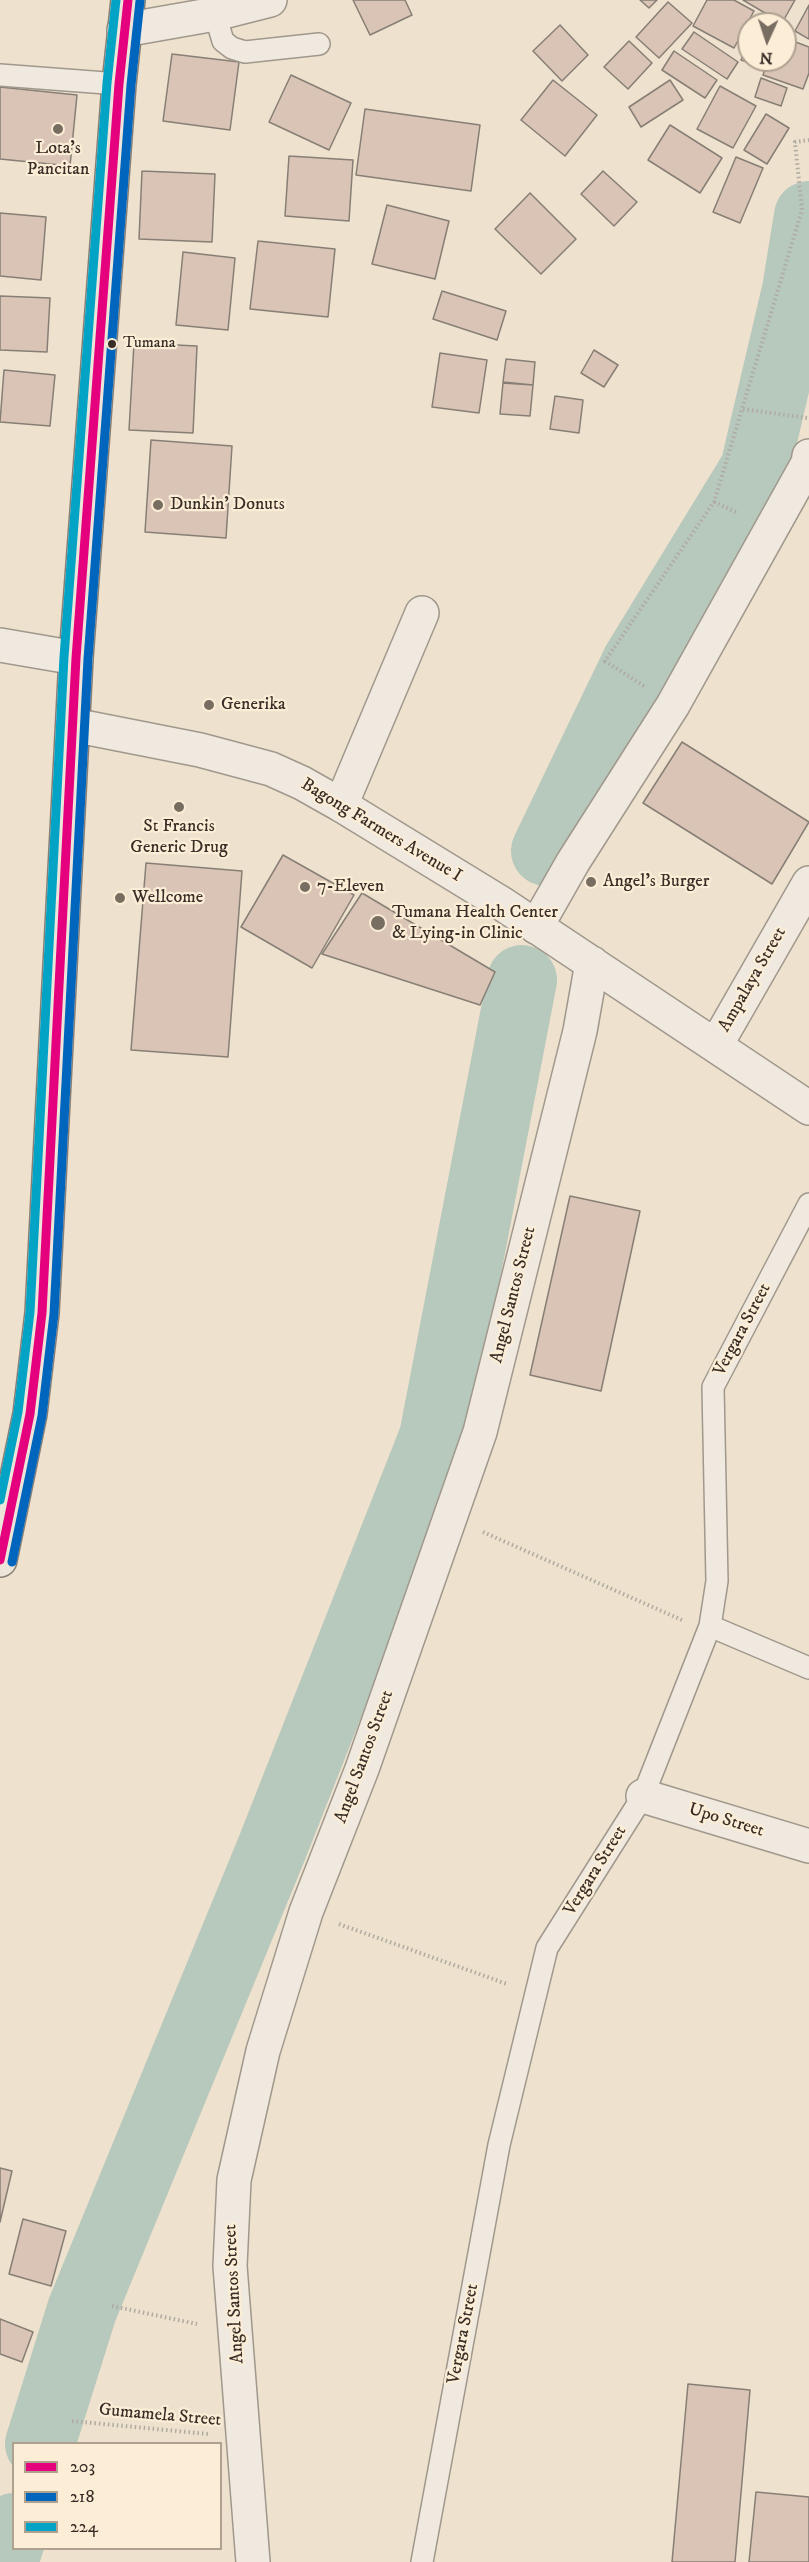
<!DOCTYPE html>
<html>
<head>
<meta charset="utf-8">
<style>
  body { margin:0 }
  #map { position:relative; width:809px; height:2562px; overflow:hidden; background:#eee1cd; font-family:"IM FELL DW Pica",serif }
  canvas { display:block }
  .legend { position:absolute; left:12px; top:2442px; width:210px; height:108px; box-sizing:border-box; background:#fcedd6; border:2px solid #aea190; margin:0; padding:8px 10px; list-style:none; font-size:18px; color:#392e27 }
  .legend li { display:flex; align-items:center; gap:12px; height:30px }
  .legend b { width:30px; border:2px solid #aea190 }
  .north { position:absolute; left:737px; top:12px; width:60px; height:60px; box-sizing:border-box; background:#fcedd6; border:2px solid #aea190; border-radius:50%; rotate:183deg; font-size:16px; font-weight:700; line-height:24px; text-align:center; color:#392e27 }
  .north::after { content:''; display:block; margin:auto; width:21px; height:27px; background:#786d61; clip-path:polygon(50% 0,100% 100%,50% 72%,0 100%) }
</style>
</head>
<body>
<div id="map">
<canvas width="809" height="2562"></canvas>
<ul class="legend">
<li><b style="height:8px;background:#e5007d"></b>203</li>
<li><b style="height:8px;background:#0065bd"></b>218</li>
<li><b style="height:8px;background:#03a3c6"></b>224</li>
</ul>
<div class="north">N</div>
</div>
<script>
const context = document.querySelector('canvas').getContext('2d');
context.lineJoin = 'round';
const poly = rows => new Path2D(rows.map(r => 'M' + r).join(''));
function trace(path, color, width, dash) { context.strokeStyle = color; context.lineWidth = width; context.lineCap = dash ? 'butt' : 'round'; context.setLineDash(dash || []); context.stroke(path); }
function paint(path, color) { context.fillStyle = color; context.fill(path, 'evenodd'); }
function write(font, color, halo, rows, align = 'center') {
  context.font = font + ' "IM FELL DW Pica",serif'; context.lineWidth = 4.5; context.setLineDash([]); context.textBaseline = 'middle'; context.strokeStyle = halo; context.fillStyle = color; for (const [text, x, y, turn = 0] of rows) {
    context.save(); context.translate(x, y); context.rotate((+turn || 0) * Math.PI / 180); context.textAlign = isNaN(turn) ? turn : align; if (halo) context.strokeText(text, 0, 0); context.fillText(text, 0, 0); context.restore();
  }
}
const river = poly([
  [546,851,637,662,755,469,797,290,809,216],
  [40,2444,82,2310,272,1848,434,1437,522,980],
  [3,2562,14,2528]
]);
const building = poly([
  [353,0,405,0,412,15,370,35,353,0],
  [640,0,657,0,649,8,640,0],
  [707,0,734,0,754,11,734,48,693,26,707,0],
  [743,0,795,0,782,23,743,0],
  [668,2,692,23,659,58,636,37,668,2],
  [809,5,809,39,795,31,809,5],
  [560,25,588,55,562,81,533,51,560,25],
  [694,32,738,62,727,79,682,49,694,32],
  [785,38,809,47,809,73,803,89,763,75,768,60,785,60,785,38],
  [749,40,749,60,763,60,761,67,741,60,749,40],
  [629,41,652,63,628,89,604,67,629,41],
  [674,51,717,80,705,98,662,70,674,51],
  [172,54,239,62,230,130,163,121,172,54],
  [291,75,351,103,329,150,269,122,291,75],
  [761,78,787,88,781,106,755,97,761,78],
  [553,80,597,115,565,156,521,120,553,80],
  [670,80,683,100,641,127,629,107,670,80],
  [720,86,756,106,733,148,697,129,720,86],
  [0,87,77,95,70,166,0,159,0,87],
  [365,109,480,125,471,191,356,175,365,109],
  [766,114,789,128,767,164,744,150,766,114],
  [670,125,722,158,700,193,648,160,670,125],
  [289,156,353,160,349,221,285,216,289,156],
  [736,157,763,168,740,223,713,212,736,157],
  [142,171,215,174,212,242,139,239,142,171],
  [603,171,637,202,614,226,581,194,603,171],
  [530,193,576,239,541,274,495,229,530,193],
  [387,205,449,221,435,279,372,264,387,205],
  [0,213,46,217,41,280,0,276,0,213],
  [258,241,335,249,328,317,250,309,258,241],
  [183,252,235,258,228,330,176,325,183,252],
  [442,291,506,311,497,340,433,319,442,291],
  [0,296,50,298,47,352,0,350,0,296],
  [134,343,197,346,193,433,129,430,134,343],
  [594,350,618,365,604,387,581,373,594,350],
  [440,353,487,360,479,413,432,407,440,353],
  [506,359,535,362,533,385,503,382,506,359],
  [4,370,55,375,50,426,0,422,4,370],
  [503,383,533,385,530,416,500,414,503,383],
  [555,396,583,400,579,433,550,429,555,396],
  [151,440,232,446,226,538,145,532,151,440],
  [682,742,809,822,772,884,643,803,682,742],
  [283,855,354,895,312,968,241,927,283,855],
  [146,863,242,871,228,1057,131,1050,146,863],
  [362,893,495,972,480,1005,322,954,362,893],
  [570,1196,640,1211,601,1391,530,1375,570,1196],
  [0,2168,12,2171,0,2222,0,2168],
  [23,2219,66,2231,51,2286,9,2274,23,2219],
  [0,2319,33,2332,22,2362,0,2354,0,2319],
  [688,2384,750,2390,735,2562,672,2562,688,2384],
  [756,2492,809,2497,809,2562,749,2562,756,2492]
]);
const path = poly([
  [743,409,807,418],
  [714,502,738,513],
  [644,686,605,661,714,502,802,210,795,142,809,140],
  [483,1532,682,1620],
  [339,1924,507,1984],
  [112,2306,197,2324],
  [72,2421,208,2434]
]);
const service = poly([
  [215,14,223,41,232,48,245,52,319,44],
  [0,75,119,84],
  [710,1626,809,1668],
  [422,2562,499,2145,547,1948,643,1796,710,1626,717,1581,713,1387,809,1204]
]);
const pedestrian = poly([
  [341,805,422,613]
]);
const minor = poly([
  [124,30,215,14,270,0],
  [0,645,76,658],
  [536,927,573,862,673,705,808,463,809,456],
  [716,1045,809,883],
  [643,1796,809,1846]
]);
const tertiary = poly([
  [73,725,200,750,271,769,302,783,341,805,501,903,809,1108],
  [253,2562,230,2266,234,2180,263,2051,306,1912,362,1769,480,1432,580,1031,592,963]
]);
const primary = poly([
  [0,1560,30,1414,42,1313,76,658,119,84,128,0]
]);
const bus1 = poly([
  [0,1560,30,1414,42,1313,76,658,119,84,128,0]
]);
const bus2 = poly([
  [12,1562,42,1416,54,1314,88,659,131,85,140,1]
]);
const bus3 = poly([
  [0,1500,18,1412,30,1312,64,657,107,83,116,0]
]);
const markers = [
  [58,129,6,"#786d61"],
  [112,344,5,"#392e27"],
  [158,505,6,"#786d61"],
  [209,705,6,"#786d61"],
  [179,807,6,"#786d61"],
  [591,882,6,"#786d61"],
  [305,887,6,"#786d61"],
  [120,898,6,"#786d61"],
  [378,923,8,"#786d61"]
];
const busNames = [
  ["Tumana",123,344]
];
const poiNames = [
  ["Lota's",58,149,"center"],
  ["Pancitan",58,170,"center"],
  ["Dunkin' Donuts",170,505],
  ["Generika",221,705],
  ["St Francis",179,827,"center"],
  ["Generic Drug",179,848,"center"],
  ["Angel's Burger",603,882],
  ["7-Eleven",317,887],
  ["Wellcome",132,898],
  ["Tumana Health Center",392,913],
  ["& Lying-in Clinic",392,934]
];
const streetNames = [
  ["Bagong Farmers Avenue I",381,831,31],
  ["Ampalaya Street",753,980,-60],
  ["Angel Santos Street",514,1295,-76],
  ["Vergara Street",743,1330,-62],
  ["Angel Santos Street",365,1757,-70],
  ["Upo Street",726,1821,17],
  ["Vergara Street",596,1871,-58],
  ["Angel Santos Street",235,2294,-93],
  ["Vergara Street",464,2334,-79],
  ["Gumamela Street",160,2416,5]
];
trace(river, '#b7c8bc', 70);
paint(building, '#d9c4b6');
trace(building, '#877f75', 1.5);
trace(service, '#a0988c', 24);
trace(pedestrian, '#a0988c', 36);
trace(minor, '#a0988c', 36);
trace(tertiary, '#a0988c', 36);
trace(primary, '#877f75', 36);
trace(path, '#afaaa2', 4, [1.5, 3]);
trace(service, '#f0e9df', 21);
trace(pedestrian, '#f0e9df', 33);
trace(minor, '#f0e9df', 33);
trace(tertiary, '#f0e9df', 33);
trace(primary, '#ede5da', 33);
trace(bus1, '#e5007d', 9);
trace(bus2, '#0065bd', 9);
trace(bus3, '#03a3c6', 9);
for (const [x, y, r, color] of markers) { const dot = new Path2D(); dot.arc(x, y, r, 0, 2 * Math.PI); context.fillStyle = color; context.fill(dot); trace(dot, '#fcedd6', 2); }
write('16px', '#392e27', '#fcedd6', busNames, 'left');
write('18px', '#392e27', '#fcedd6', poiNames, 'left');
write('18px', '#392e27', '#fcedd6', streetNames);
</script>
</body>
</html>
